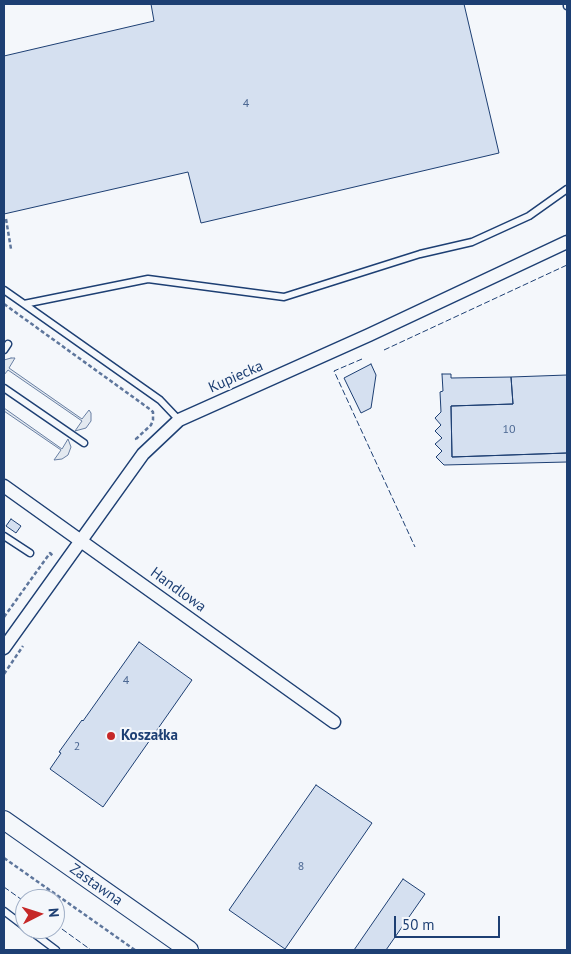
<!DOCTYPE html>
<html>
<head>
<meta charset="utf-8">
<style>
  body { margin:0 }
  #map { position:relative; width:571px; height:954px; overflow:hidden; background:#f4f7fb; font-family:"PT Sans",sans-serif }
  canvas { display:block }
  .frame { position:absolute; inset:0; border:5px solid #1d3f73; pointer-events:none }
  .north { position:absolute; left:15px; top:889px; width:50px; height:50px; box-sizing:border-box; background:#f4f7fb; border:1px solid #9eadc5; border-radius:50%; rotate:85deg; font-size:14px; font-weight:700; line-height:20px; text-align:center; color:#1d3f73 }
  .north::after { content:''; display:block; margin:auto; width:18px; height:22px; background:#c62828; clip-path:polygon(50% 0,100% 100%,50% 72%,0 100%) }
  .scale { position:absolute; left:394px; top:916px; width:106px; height:22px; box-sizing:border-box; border:2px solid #1d3f73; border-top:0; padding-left:6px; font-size:15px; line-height:18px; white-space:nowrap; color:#1d3f73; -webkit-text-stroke:4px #f4f7fb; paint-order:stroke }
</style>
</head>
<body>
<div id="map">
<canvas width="571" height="954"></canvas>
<div class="frame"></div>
<div class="north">N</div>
<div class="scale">50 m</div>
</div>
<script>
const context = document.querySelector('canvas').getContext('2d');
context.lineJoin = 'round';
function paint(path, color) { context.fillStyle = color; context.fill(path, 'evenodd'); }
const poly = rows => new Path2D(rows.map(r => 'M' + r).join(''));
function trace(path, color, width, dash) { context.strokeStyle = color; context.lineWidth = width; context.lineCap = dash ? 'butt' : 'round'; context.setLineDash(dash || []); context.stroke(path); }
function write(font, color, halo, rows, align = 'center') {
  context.font = font + ' "PT Sans",sans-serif'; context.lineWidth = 4; context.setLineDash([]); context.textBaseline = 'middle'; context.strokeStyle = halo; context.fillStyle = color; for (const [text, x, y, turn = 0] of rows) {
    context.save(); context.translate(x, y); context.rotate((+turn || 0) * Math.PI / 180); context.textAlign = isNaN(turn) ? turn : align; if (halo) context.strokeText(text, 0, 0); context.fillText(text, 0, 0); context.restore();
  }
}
const green = poly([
  [11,358,15,358,9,368,82,419,89,410,91,413,91,421,86,428,75,431,82,421,8,370,4,375,4,360,11,358],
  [4,408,62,449,68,439,71,447,68,455,62,459,54,460,61,450,4,411,4,408]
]);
const building = poly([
  [151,4,464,4,499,153,201,223,188,172,4,214,4,56,154,21,151,4],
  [371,364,376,375,371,408,361,413,344,378,371,364],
  [442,374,451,374,451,378,511,377,513,404,451,406,452,457,567,453,567,462,444,465,436,457,442,451,435,444,442,438,435,431,441,425,435,418,441,412,440,392,443,391,442,374],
  [567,375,567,453,452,457,451,406,513,404,511,377,567,375],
  [11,519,21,526,16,533,6,526,11,519],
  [139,642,192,680,103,807,50,769,61,753,59,752,82,720,83,721,139,642],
  [316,785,372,823,285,949,229,910,316,785],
  [403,879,425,894,386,950,354,950,403,879]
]);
const path = poly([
  [6,219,11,249],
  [4,304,151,410,153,412,153,420,151,425,136,439,138,441],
  [4,617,50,553,54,557],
  [4,674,23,646],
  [4,858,135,950]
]);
const lane = poly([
  [567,4,567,6],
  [4,290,24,304,148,279,284,297,420,254,472,242,529,216,567,189],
  [24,304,160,400,179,420],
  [4,350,8,344],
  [4,388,84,443],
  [4,536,30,553],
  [4,911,25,927],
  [28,929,56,950]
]);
const street = poly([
  [4,486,334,722],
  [4,648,143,454,179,420,369,335,567,242]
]);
const secondary = poly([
  [4,820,189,950]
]);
const fence = poly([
  [384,350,567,265],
  [362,359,334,371,415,547],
  [4,887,25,902],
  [55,924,91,950]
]);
const markers = [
  [111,736,5,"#c62828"]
];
const numberNames = [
  ["4",246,104],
  ["10",509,430],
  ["4",126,681],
  ["2",77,747],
  ["8",301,867]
];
const streetNames = [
  ["Kupiecka",236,377,-24],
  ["Handlowa",178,590,36],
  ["Zastawna",96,885,35]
];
const poiNames = [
  ["Koszałka",121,736]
];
paint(green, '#e3e9f0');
trace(green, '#687fa3', 1);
paint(building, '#d5e0f0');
trace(building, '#1d3f73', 1);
trace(lane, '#1d3f73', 9);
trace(street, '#1d3f73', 15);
trace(secondary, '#1d3f73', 20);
trace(path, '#5e769c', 2.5, [4, 2.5]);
trace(lane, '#f4f7fb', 6);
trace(street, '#f4f7fb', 12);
trace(secondary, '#f4f7fb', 18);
trace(fence, '#1d3f73', 1, [6, 2.5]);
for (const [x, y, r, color] of markers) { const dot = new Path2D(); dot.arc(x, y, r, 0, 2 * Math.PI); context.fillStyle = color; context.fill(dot); trace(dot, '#f4f7fb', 2); }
write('12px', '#4b6792', null, numberNames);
write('15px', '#1d3f73', '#f4f7fb', streetNames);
write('bold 15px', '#1d3f73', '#f4f7fb', poiNames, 'left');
</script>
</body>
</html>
